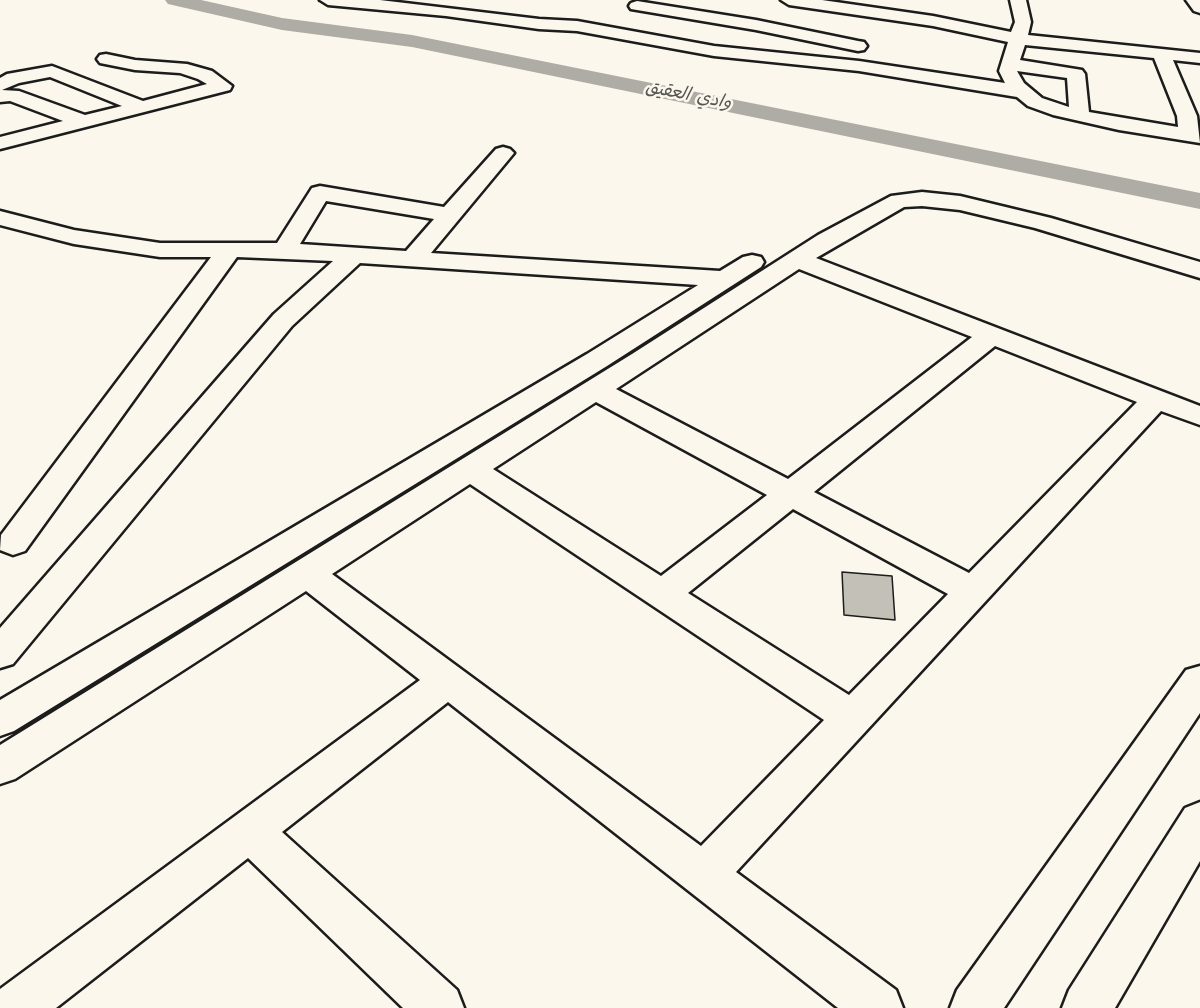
<!DOCTYPE html>
<html>
<head>
<meta charset="utf-8">
<style>
  body { margin:0 }
  canvas { display:block; background:#fbf7ec }
</style>
</head>
<body>
<canvas width="1200" height="1008"></canvas>
<script>
const context = document.querySelector('canvas').getContext('2d');
context.lineJoin = 'round';
const poly = rows => new Path2D(rows.map(r => 'M' + r).join(''));
function paint(path, color) { context.fillStyle = color; context.fill(path, 'evenodd'); }
function trace(path, color, width, dash) { context.strokeStyle = color; context.lineWidth = width; context.lineCap = dash ? 'butt' : 'round'; context.setLineDash(dash || []); context.stroke(path); }
function write(font, color, halo, rows, align = 'center') {
  context.font = font + ' Kalam,"Playpen Sans Arabic",sans-serif'; context.lineWidth = 5; context.setLineDash([]); context.textBaseline = 'middle'; context.strokeStyle = halo; context.fillStyle = color; for (const [text, x, y, turn = 0] of rows) {
    context.save(); context.translate(x, y); context.rotate((+turn || 0) * Math.PI / 180); context.textAlign = isNaN(turn) ? turn : align; if (halo) context.strokeText(text, 0, 0); context.fillText(text, 0, 0); context.restore();
  }
}
const river = poly([
  [165,0,201,0,282,18,412,35,1200,193,1200,209,412,47,282,30,168,4,165,0]
]);
const building = poly([
  [842,572,892,576,895,620,844,615,842,572]
]);
const minor = poly([
  [320,0,380,0,539,19,577,21,714,46,859,61,1005,83,999,71,1008,42,933,26,789,5,781,0,822,0,933,16,1011,32,1015,22,1010,0,1026,0,1031,22,1028,35,1200,53,1200,63,1173,60,1197,116,1200,143,1119,130,1053,115,1028,106,1017,97,859,71,714,56,577,31,539,29,446,16,328,5,320,0],
  [1025,45,1154,58,1177,116,1178,127,1089,112,1085,74,1082,70,1020,60,1025,45],
  [1017,71,1067,78,1069,107,1042,98,1024,83,1017,71],
  [1186,0,1200,0,1200,13,1194,11,1186,0],
  [637,1,756,20,858,41,864,42,867,46,864,50,858,51,756,30,631,9,629,6,631,3,637,1],
  [106,54,135,60,187,64,212,71,232,86,230,90,0,149,0,137,63,121,10,101,0,102,0,78,7,74,52,66,143,101,207,84,198,79,180,73,135,70,100,63,97,59,100,55,106,54],
  [50,77,122,106,85,115,19,91,2,90,19,83,50,77],
  [503,147,510,149,514,153,431,253,720,271,743,257,752,255,761,257,764,262,761,267,607,366,14,731,0,736,0,700,587,354,698,285,360,263,292,326,13,664,0,668,0,628,274,314,333,261,237,257,25,551,13,555,0,550,1,535,211,257,160,257,74,244,0,225,0,211,74,230,160,243,277,243,312,188,320,186,444,207,496,149,503,147],
  [326,201,434,219,406,251,300,244,326,201],
  [922,192,960,196,1051,218,1200,262,1200,278,1035,228,960,210,922,206,904,207,816,258,1200,406,1200,425,1161,411,736,872,896,990,903,1008,838,1008,448,702,282,832,457,990,464,1008,403,1008,248,858,56,1008,0,1008,0,989,420,680,306,591,15,779,0,784,0,745,632,354,818,235,891,196,922,192],
  [799,269,972,337,788,479,616,389,799,269],
  [995,346,1137,402,969,573,814,492,995,346],
  [596,402,767,495,661,576,493,469,596,402],
  [470,484,824,720,701,846,332,574,470,484],
  [793,509,948,594,849,695,688,593,793,509]
]);
const major = poly([
  [1200,666,1200,713,1004,1008,950,1008,957,990,1186,670,1200,666]
]);
const highway = poly([
  [1200,802,1200,861,1115,1008,1062,1008,1069,990,1185,808,1200,802]
]);
const farWaternames = [
  ["وادي العقيق",688,97,11]
];
paint(river, '#afaca5');
paint(building, '#c3c0b8');
trace(building, '#1c1c1c', 1.5);
trace(minor, '#1c1c1c', 5);
trace(major, '#1c1c1c', 5);
trace(highway, '#1c1c1c', 5);
paint(minor, '#fbf7ec');
paint(major, '#fbf7ec');
paint(highway, '#fbf7ec');
write('italic 18px', '#575653', '#fbf7ec', farWaternames);
</script>
</body>
</html>
